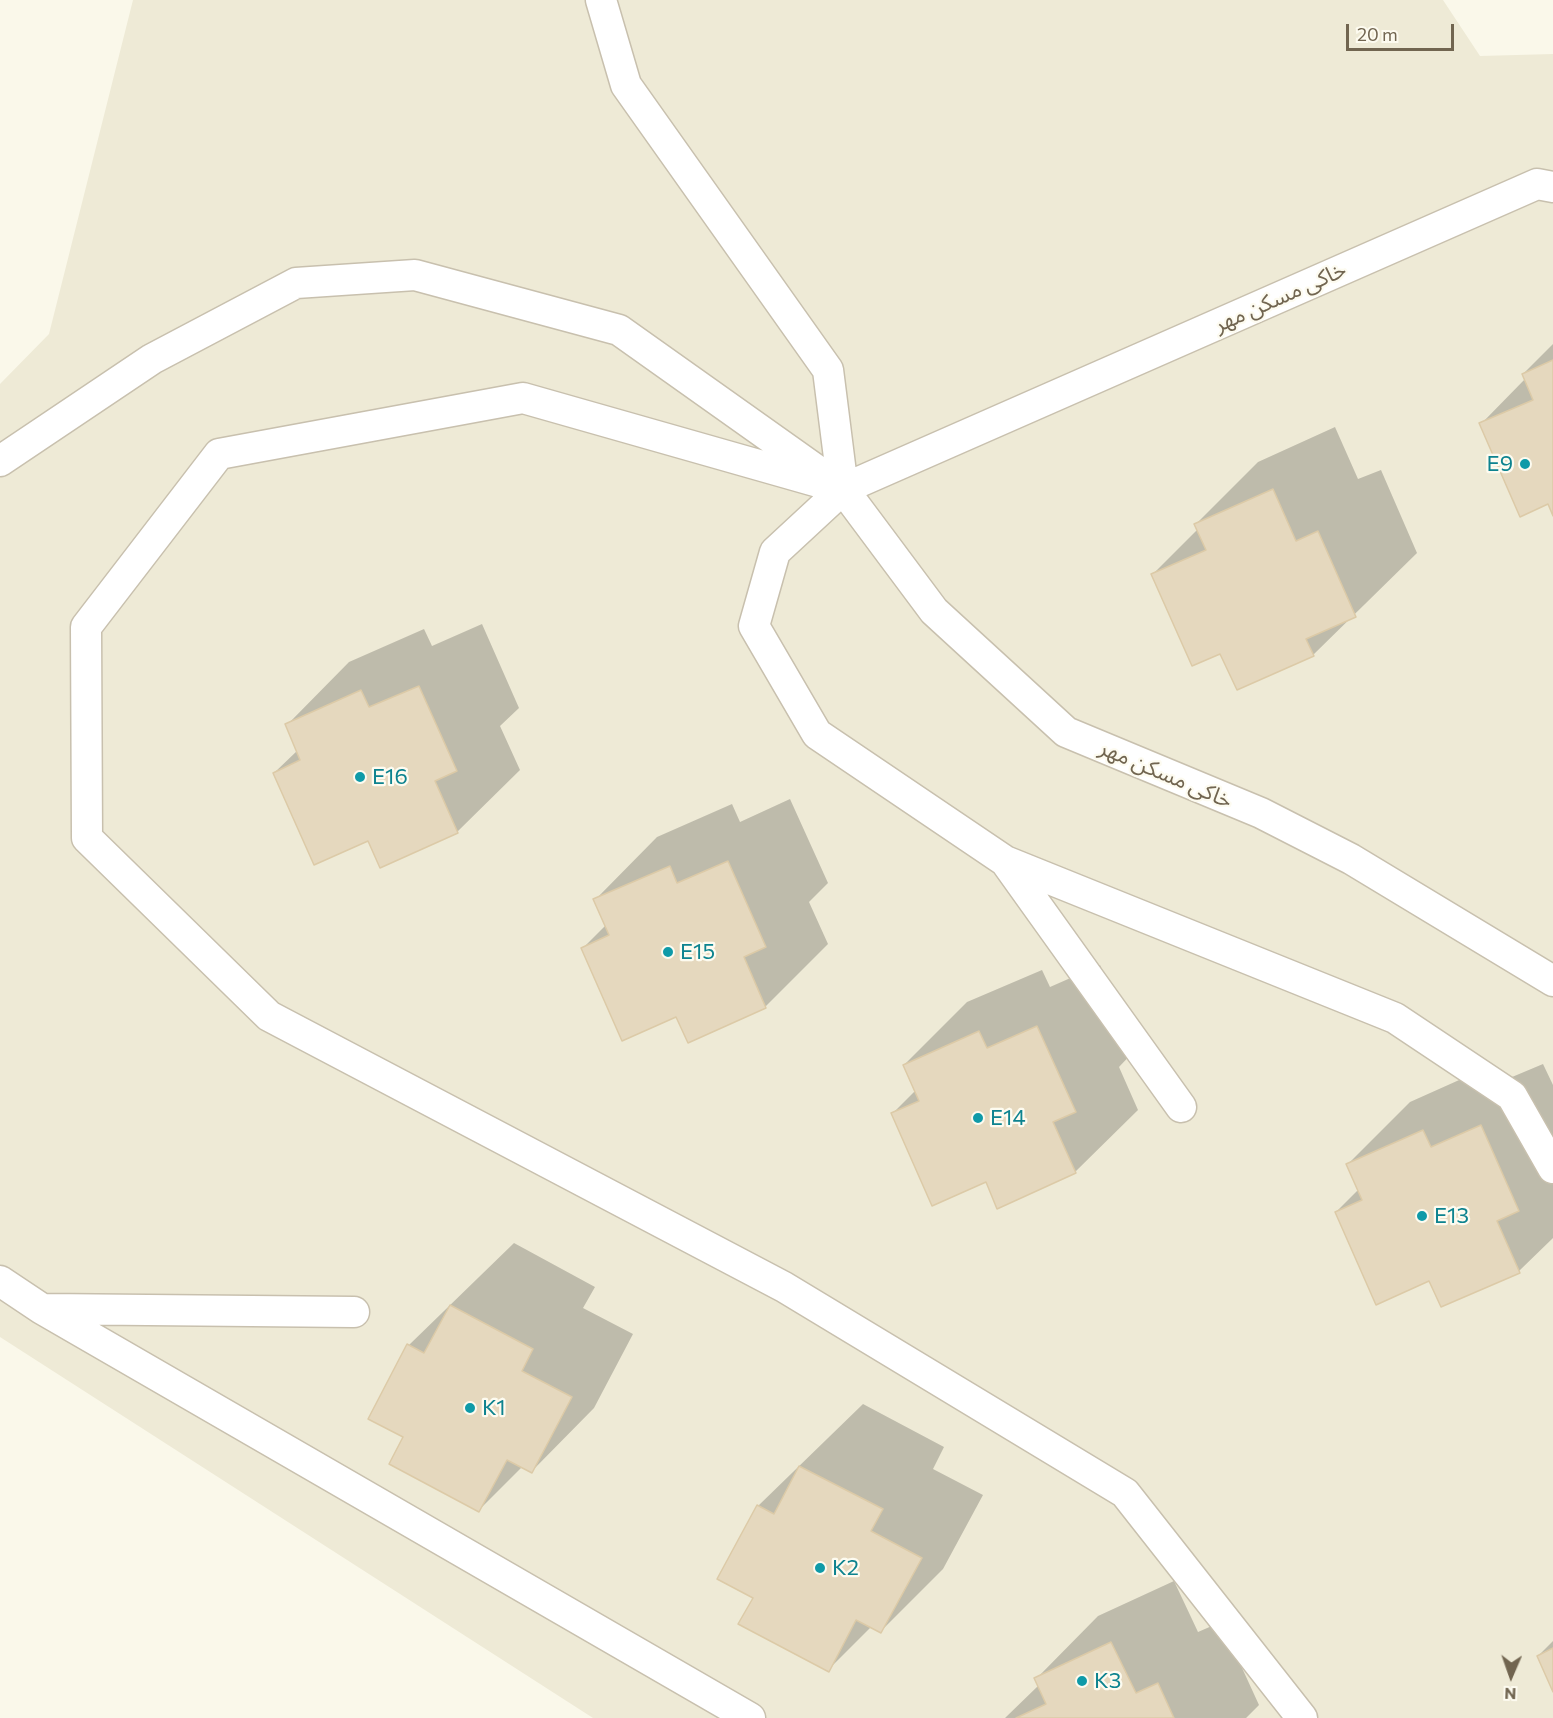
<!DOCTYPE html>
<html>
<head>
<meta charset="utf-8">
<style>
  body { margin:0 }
  #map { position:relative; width:1553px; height:1718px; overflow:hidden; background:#faf8ea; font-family:Commissioner,sans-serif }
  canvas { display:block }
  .north { position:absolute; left:1481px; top:1646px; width:60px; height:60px; -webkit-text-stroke:4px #fdfbf0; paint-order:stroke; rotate:182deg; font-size:16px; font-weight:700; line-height:24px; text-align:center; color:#716550 }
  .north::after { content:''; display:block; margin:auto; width:21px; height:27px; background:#716550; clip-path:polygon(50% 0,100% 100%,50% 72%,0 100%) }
  .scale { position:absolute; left:1346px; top:24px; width:108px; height:27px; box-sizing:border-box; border:3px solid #716550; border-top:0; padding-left:8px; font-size:18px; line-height:21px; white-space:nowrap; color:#716550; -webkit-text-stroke:4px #fdfbf0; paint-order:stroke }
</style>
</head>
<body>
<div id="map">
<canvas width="1553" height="1718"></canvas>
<div class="north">N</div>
<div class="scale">20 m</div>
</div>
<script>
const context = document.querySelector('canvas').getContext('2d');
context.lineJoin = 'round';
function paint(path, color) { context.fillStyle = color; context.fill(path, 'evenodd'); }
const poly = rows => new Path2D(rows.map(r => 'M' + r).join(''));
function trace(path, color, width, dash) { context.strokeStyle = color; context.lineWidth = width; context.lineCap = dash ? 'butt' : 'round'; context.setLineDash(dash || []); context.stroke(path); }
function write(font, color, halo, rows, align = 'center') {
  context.font = font + ' Commissioner,"Noto Sans Arabic",sans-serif'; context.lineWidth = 4.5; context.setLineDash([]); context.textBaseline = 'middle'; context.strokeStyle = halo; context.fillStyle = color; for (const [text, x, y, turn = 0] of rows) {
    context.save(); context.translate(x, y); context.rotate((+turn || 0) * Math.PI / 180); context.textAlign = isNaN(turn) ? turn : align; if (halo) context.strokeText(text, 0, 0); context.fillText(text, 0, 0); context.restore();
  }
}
const residential = poly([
  [133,0,1443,0,1480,56,1553,54,1553,1718,593,1718,0,1337,0,384,49,334]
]);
const shadow = poly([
  [1553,344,1553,512,1549,503,1481,424,1525,379,1523,374],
  [1335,427,1358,479,1381,470,1417,553,1313,655,1221,652,1153,574,1198,529,1196,524,1258,462],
  [482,624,519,708,500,726,520,770,457,832,369,840,274,773,298,750,287,725,349,662,424,629,432,646],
  [790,799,828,883,809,902,828,944,765,1007,677,1015,583,948,606,925,595,900,657,837,732,804,740,822],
  [1100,965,1137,1048,1119,1067,1138,1110,1075,1172,987,1180,893,1113,916,1090,904,1065,967,1002,1042,970,1050,987],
  [1543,1064,1553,1085,1553,1238,1519,1271,1442,1305,1430,1279,1336,1212,1359,1189,1348,1164,1410,1102,1486,1068,1493,1085],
  [514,1243,595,1287,583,1308,633,1334,594,1408,532,1471,523,1466,479,1510,405,1436,409,1345],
  [863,1404,944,1447,933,1469,983,1495,943,1569,881,1631,872,1626,828,1670,755,1597,758,1506],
  [1174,1581,1198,1632,1221,1622,1259,1705,1246,1718,1005,1718,1039,1685,1036,1679,1098,1616],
  [1553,1641,1553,1688,1538,1656]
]);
const building = poly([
  [1553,360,1553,516,1548,504,1520,517,1479,423,1533,400,1522,374,1553,360],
  [1273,489,1296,541,1318,531,1356,617,1306,639,1314,656,1237,690,1220,654,1192,666,1151,574,1206,550,1194,524,1273,489],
  [419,686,457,771,435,781,458,833,380,868,368,841,314,865,273,773,300,760,285,724,361,690,369,707,419,686],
  [728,861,766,947,744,957,766,1008,688,1043,676,1017,622,1041,581,948,609,935,593,899,670,866,677,883,728,861],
  [1037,1026,1076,1112,1053,1122,1076,1173,997,1209,986,1182,932,1206,891,1113,919,1101,903,1065,979,1031,987,1048,1037,1026],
  [1481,1125,1519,1211,1497,1221,1520,1273,1441,1307,1429,1281,1376,1305,1335,1212,1362,1200,1346,1164,1423,1130,1431,1147,1481,1125],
  [450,1305,533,1349,522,1371,572,1397,532,1473,507,1460,479,1512,389,1464,403,1437,368,1419,407,1344,424,1353,450,1305],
  [799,1466,883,1509,871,1531,922,1558,881,1633,856,1620,829,1672,738,1624,753,1598,717,1579,757,1505,774,1514,799,1466],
  [1111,1642,1136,1693,1158,1683,1174,1718,1016,1718,1046,1704,1034,1678,1111,1642],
  [1553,1648,1553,1692,1537,1656,1553,1648]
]);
const minor = poly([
  [601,0,626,85,828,370,843,489],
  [0,461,152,359,296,283,415,275,619,330,843,489,934,611,1066,732,1261,813,1351,859,1553,981],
  [843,489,523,398,219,454,86,627,87,838,269,1016,784,1287,1125,1493,1302,1718],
  [1005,861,1395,1018,1512,1096,1553,1168],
  [1181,1107,1005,861,817,734,754,626,775,552,843,489,1537,184,1553,187],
  [0,1281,42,1309,750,1718],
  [45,1309,354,1312]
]);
const markers = [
  [1525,464,6,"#0f9aa8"],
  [360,777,6,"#0f9aa8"],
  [668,952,6,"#0f9aa8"],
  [978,1118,6,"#0f9aa8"],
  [1422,1216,6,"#0f9aa8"],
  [470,1408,6,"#0f9aa8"],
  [820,1568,6,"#0f9aa8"],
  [1082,1681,6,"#0f9aa8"]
];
const streetNames = [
  ["خاکی مسکن مهر",1280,297,-24],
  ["خاکی مسکن مهر",1166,774,23]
];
const cultureNames = [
  ["E9",1513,464,"right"],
  ["E16",372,777],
  ["E15",680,952],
  ["E14",990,1118],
  ["E13",1434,1216],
  ["K1",482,1408],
  ["K2",832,1568],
  ["K3",1094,1681]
];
paint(residential, '#eeead6');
paint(shadow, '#0003');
paint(building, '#e5d8be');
trace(building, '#dccaa7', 1.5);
trace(minor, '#c8c0ae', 33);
trace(minor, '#fff', 30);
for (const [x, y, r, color] of markers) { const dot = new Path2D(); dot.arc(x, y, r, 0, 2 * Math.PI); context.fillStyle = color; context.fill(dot); trace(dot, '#fdfbf0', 2); }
write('22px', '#716550', '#fdfbf0', streetNames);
write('22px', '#0d838f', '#fdfbf0', cultureNames, 'left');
</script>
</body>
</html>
